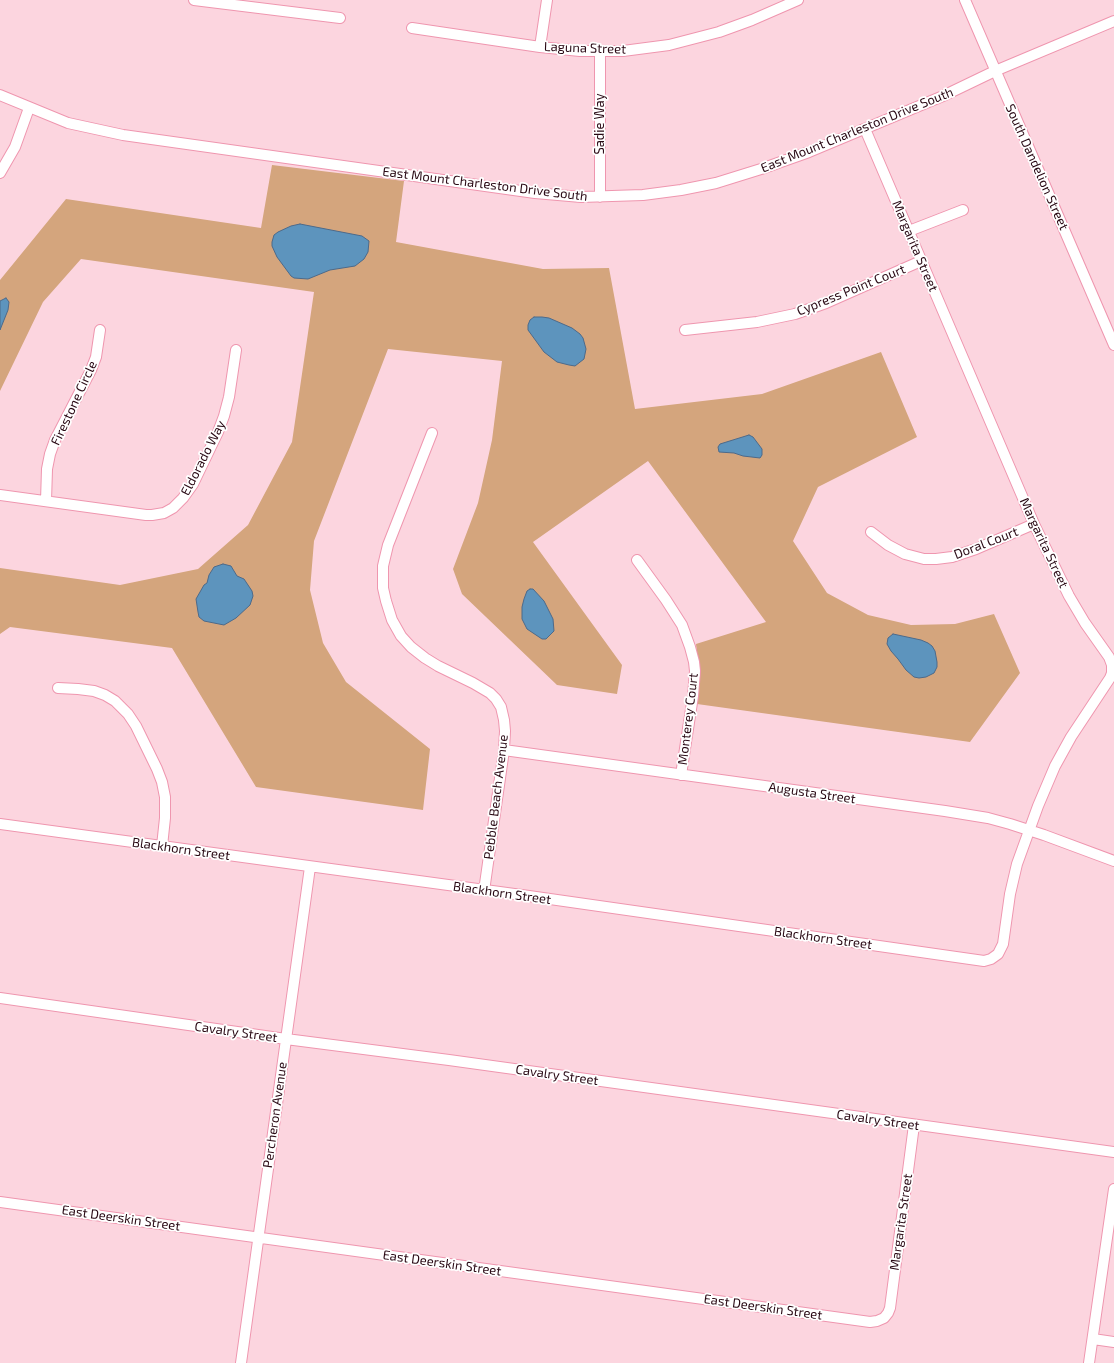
<!DOCTYPE html>
<html>
<head>
<meta charset="utf-8">
<style>
  body { margin:0 }
  canvas { display:block; background:#fcd5df }
</style>
</head>
<body>
<canvas width="1114" height="1363"></canvas>
<script>
const context = document.querySelector('canvas').getContext('2d');
context.lineJoin = 'round';
function paint(path, color) { context.fillStyle = color; context.fill(path, 'evenodd'); }
const poly = rows => new Path2D(rows.map(r => 'M' + r).join(''));
function trace(path, color, width, dash) { context.strokeStyle = color; context.lineWidth = width; context.lineCap = dash ? 'butt' : 'round'; context.setLineDash(dash || []); context.stroke(path); }
function write(font, color, halo, rows, align = 'center') {
  context.font = font + ' "Exo 2",sans-serif'; context.lineWidth = 3.5; context.setLineDash([]); context.textBaseline = 'middle'; context.strokeStyle = halo; context.fillStyle = color; for (const [text, x, y, turn = 0] of rows) {
    context.save(); context.translate(x, y); context.rotate((+turn || 0) * Math.PI / 180); context.textAlign = isNaN(turn) ? turn : align; if (halo) context.strokeText(text, 0, 0); context.fillText(text, 0, 0); context.restore();
  }
}
const green = poly([
  [272,165,404,181,396,242,543,269,609,268,635,409,762,394,881,352,917,437,818,487,793,541,827,593,868,615,911,625,955,624,994,614,1020,673,970,742,697,704,699,671,696,644,766,622,648,461,533,542,622,665,617,694,557,685,462,594,453,569,478,503,492,440,502,361,388,349,314,541,310,590,323,643,346,682,430,749,423,810,256,787,172,648,10,627,0,634,0,568,120,585,198,569,248,525,292,442,314,292,81,259,43,302,0,391,0,280,66,199,261,228]
]);
const water = poly([
  [300,224,362,236,369,241,368,252,364,259,355,266,330,270,308,279,294,278,291,276,277,257,272,246,272,242,274,235,278,232,291,226,300,224],
  [6,298,9,302,8,310,0,330,0,301,6,298],
  [534,317,542,317,549,318,572,328,580,334,583,338,586,349,584,359,575,366,569,365,557,362,544,352,528,330,528,325,530,320,534,317],
  [749,435,753,437,762,449,762,455,760,458,743,456,734,453,719,452,718,447,720,444,749,435],
  [223,564,231,566,237,576,244,579,252,591,253,596,250,605,236,618,224,625,204,621,199,617,198,612,196,599,204,585,207,583,209,575,214,567,223,564],
  [530,589,533,589,544,601,553,619,554,631,546,639,542,639,527,629,522,619,522,607,524,599,527,591,530,589],
  [893,634,921,640,928,643,932,646,935,651,937,662,937,667,934,673,926,677,919,678,914,677,906,670,898,659,891,651,887,644,888,638,893,634]
]);
const minor = poly([
  [194,0,340,18],
  [965,0,1114,345],
  [412,28,540,47,580,51,623,51,669,45,719,32,752,20,798,0],
  [540,47,547,0],
  [0,95,68,123,123,135,535,193,581,197,643,195,681,190,716,183,761,169,809,152,943,96,995,71,1114,21],
  [0,173,15,147,29,108],
  [600,197,600,52],
  [909,231,963,210],
  [685,330,757,322,795,314,826,303,921,261],
  [432,433,388,545,383,566,383,588,386,601,392,620,401,636,411,647,425,658,438,666,473,683,490,693,496,699,501,707,504,720,505,731,504,750,484,891],
  [0,495,146,515,152,515,164,513,173,508,183,498,193,484,218,432,224,416,229,397,236,350],
  [46,501,47,469,50,454,55,440,91,370,96,357,100,330],
  [871,532,888,545,905,554,924,559,936,559,952,557,976,549,1034,524],
  [637,560,666,600,682,625,690,647,694,662,695,671,693,696,681,775],
  [58,688,78,689,94,691,105,695,115,701,128,714,136,726,157,769,162,782,165,797,165,818,162,846],
  [504,750,945,811,988,818,1010,824,1044,835,1114,861],
  [0,824,529,896,984,961,991,959,998,954,1003,944,1010,894,1017,864,1038,806,1055,766,1071,737,1110,678,1112,673,1112,665,1109,657,1085,623,1069,596,1034,524,865,129],
  [0,998,286,1039,449,1060,1114,1152],
  [0,1202,870,1322,877,1321,884,1318,888,1313,890,1308,914,1125],
  [1093,1339,1114,1342],
  [241,1363,310,867],
  [1089,1363,1114,1189]
]);
const streetNames = [
  ["Laguna Street",585,48,2],
  ["Sadie Way",600,124,-90],
  ["East Mount Charleston Drive South",857,130,-22],
  ["South Dandelion Street",1037,167,66],
  ["East Mount Charleston Drive South",485,184,7],
  ["Margarita Street",915,246,67],
  ["Cypress Point Court",851,290,-22],
  ["Firestone Circle",74,403,-65],
  ["Eldorado Way",203,458,-63],
  ["Doral Court",986,543,-21],
  ["Margarita Street",1044,543,65],
  ["Monterey Court",688,719,-83],
  ["Augusta Street",812,793,8],
  ["Pebble Beach Avenue",496,797,-83],
  ["Blackhorn Street",181,849,8],
  ["Blackhorn Street",502,893,8],
  ["Blackhorn Street",823,938,8],
  ["Cavalry Street",236,1032,8],
  ["Cavalry Street",557,1075,8],
  ["Percheron Avenue",275,1115,-82],
  ["Cavalry Street",878,1120,8],
  ["East Deerskin Street",121,1218,8],
  ["Margarita Street",901,1222,-82],
  ["East Deerskin Street",442,1263,8],
  ["East Deerskin Street",763,1307,8]
];
paint(green, '#d4a57d');
paint(water, '#5d94bd');
trace(water, '#4d6a8a', 1);
trace(minor, '#ef96af', 12);
trace(minor, '#fff', 10);
write('13px', '#290914', '#fff', streetNames);
</script>
</body>
</html>
